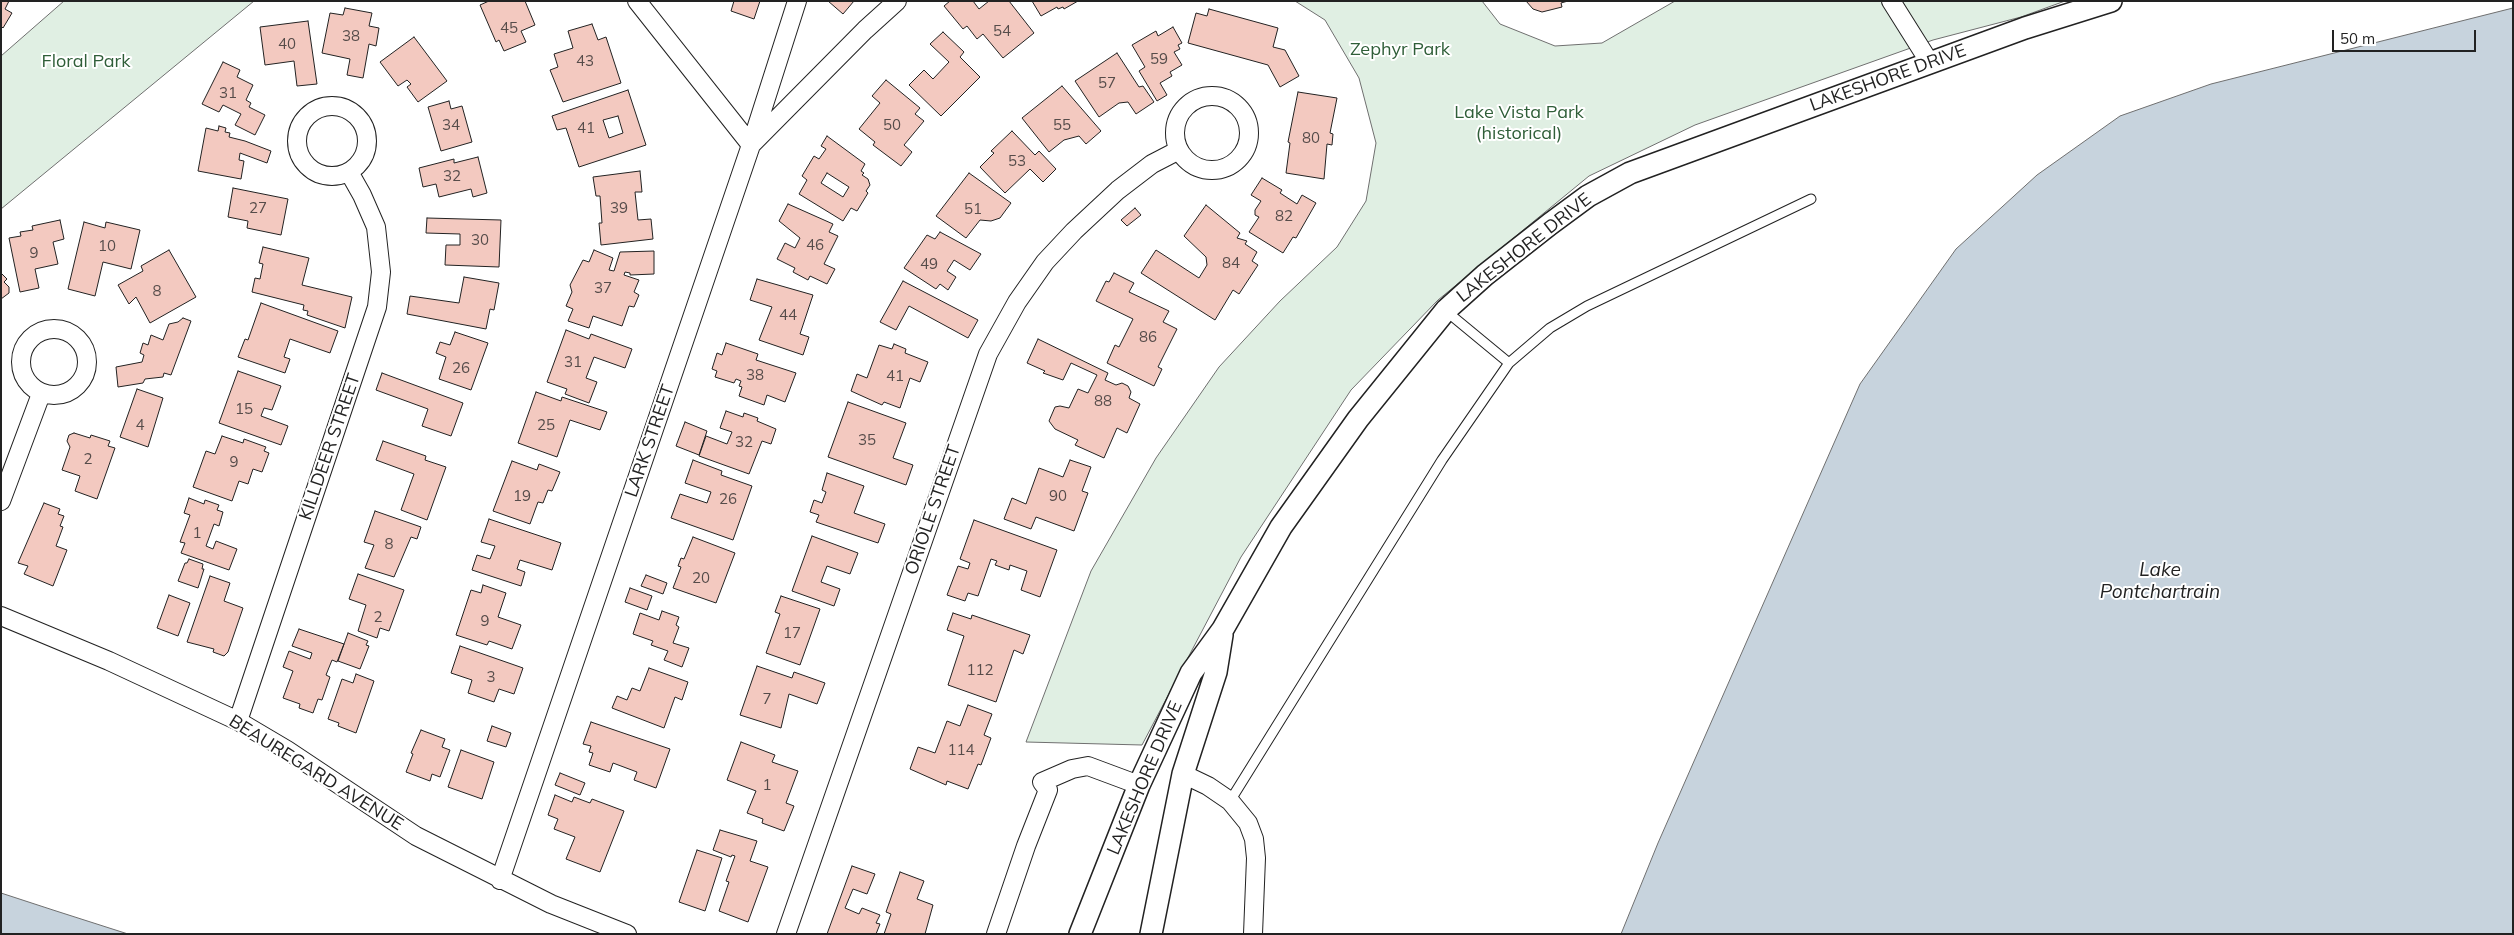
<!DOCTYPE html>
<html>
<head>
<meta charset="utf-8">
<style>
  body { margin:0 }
  #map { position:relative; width:2514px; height:935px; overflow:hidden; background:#fff; font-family:Mulish,sans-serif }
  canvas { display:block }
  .frame { position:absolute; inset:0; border:2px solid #222; pointer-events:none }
  .scale { position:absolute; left:2332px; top:30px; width:144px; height:22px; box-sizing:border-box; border:2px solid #222; border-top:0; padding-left:6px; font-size:15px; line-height:18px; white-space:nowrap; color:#222; -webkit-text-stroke:4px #fff; paint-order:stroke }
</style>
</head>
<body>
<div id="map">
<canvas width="2514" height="935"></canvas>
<div class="frame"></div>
<div class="scale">50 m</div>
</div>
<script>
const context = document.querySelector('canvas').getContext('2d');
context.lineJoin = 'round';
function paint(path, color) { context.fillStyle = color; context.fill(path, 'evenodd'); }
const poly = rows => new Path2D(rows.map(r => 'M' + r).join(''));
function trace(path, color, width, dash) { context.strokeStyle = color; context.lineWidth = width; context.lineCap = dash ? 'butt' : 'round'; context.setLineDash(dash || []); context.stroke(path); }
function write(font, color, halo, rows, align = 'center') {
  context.font = font + ' Mulish,sans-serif'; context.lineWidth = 4; context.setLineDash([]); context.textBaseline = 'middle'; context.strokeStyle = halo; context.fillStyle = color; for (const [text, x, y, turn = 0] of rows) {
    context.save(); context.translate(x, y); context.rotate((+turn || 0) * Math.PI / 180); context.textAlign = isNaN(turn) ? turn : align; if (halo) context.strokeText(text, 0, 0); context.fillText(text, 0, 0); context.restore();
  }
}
const green = poly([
  [64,1,254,1,1,209,1,56,64,1],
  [1295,1,1482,1,1500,24,1555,46,1602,43,1675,1,2065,1,2021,17,1933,40,1695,125,1589,176,1438,300,1351,390,1241,557,1142,745,1026,742,1091,571,1156,458,1219,367,1280,301,1337,247,1366,201,1376,143,1359,78,1325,20,1295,1]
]);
const water = poly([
  [2513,8,2513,934,1621,934,1658,843,1860,384,1956,249,2037,175,2120,116,2211,84,2513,8],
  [1,893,53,910,128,934,1,934,1,893]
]);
const building = poly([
  [1,1,9,1,5,9,12,13,3,28,1,26,1,1],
  [489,1,525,1,535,25,521,31,526,42,504,51,499,40,496,42,480,5,489,1],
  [734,1,760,1,754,19,731,11,734,1],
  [828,1,854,1,843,14,828,1],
  [950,1,973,1,979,9,989,1,1009,1,1034,33,1003,58,983,34,977,39,967,26,963,29,944,6,950,1],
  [1032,1,1078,1,1064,9,1063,7,1058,9,1057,7,1041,16,1032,1],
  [1526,1,1568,1,1561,3,1562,7,1542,12,1533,9,1526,1],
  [345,8,372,13,369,26,379,28,376,46,369,44,363,78,347,75,350,59,322,53,330,13,343,15,345,8],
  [1209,9,1278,28,1273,47,1285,50,1299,76,1280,87,1268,65,1188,43,1196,13,1207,16,1209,9],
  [308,21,317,84,297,86,294,61,265,65,260,27,308,21],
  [592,24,598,40,606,37,621,83,563,102,550,70,558,67,554,54,573,48,568,31,592,24],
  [1173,27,1182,43,1178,45,1180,49,1174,52,1182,65,1170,72,1172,76,1160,83,1167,95,1157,101,1139,71,1145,67,1132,45,1156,31,1158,36,1173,27],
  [943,32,964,52,960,57,980,77,941,116,909,85,924,70,933,79,949,62,930,44,943,32],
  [414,37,447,81,418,102,407,87,411,84,407,80,398,86,380,62,414,37],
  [1117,53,1139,87,1143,86,1154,102,1136,114,1128,102,1119,103,1099,117,1075,81,1117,53],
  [223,62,240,70,237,77,253,85,246,100,251,103,249,107,265,115,255,135,235,125,241,114,223,105,219,112,202,104,223,62],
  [886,80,920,108,915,114,924,121,904,145,912,152,901,166,873,145,875,142,859,129,880,103,872,96,886,80],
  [1062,86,1101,131,1086,144,1079,136,1064,140,1049,152,1022,118,1062,86],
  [628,90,646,145,579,167,566,128,557,130,552,116,628,90],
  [618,116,623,133,609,138,603,120,618,116],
  [1298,92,1337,98,1330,133,1333,134,1332,145,1327,144,1324,179,1286,173,1290,143,1288,142,1298,92],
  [449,101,451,109,462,106,472,142,441,151,428,107,449,101],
  [219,126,226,128,225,132,230,133,229,137,245,141,271,151,267,163,240,153,239,160,244,161,241,179,198,171,206,128,218,131,219,126],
  [1012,131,1035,155,1039,151,1056,169,1043,182,1030,169,1005,193,980,167,994,153,991,151,1012,131],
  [827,136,865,164,861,171,864,173,862,175,868,179,870,185,866,191,868,193,857,211,851,208,843,221,799,194,807,180,802,176,814,156,819,159,826,149,821,146,827,136],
  [827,173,849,187,843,197,821,183,827,173],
  [478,157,487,193,473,197,471,189,439,197,436,184,423,187,419,168,454,159,454,163,478,157],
  [640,171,642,192,635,192,638,220,651,219,653,239,601,245,599,223,602,223,600,196,596,196,593,177,640,171],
  [969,173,1011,203,1000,218,991,221,980,220,966,238,936,216,969,173],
  [1262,178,1282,190,1280,193,1297,204,1302,195,1316,203,1296,238,1293,237,1283,253,1249,232,1259,217,1255,215,1255,210,1261,201,1251,195,1262,178],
  [233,188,288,199,281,235,247,228,248,221,228,217,233,188],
  [788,204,833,224,829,232,838,236,824,264,835,269,827,284,810,276,808,280,793,272,795,268,777,259,785,243,795,248,800,238,779,221,788,204],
  [1206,205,1240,233,1237,238,1247,241,1245,244,1257,252,1252,261,1258,265,1239,294,1233,290,1215,320,1141,273,1156,250,1199,278,1207,265,1206,257,1184,236,1206,205],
  [1135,208,1141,215,1127,226,1121,220,1135,208],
  [427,218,501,220,499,267,445,265,446,245,460,245,460,234,426,233,427,218],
  [60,220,64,239,53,242,58,264,35,269,39,288,20,292,9,238,21,236,20,232,33,230,32,226,60,220],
  [84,222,105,228,106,222,140,230,131,269,103,262,95,296,68,289,84,222],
  [940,232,981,254,970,270,954,260,947,271,956,277,948,290,940,284,936,289,904,268,927,235,935,239,940,232],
  [263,247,309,258,302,285,352,297,345,328,307,315,308,311,303,310,304,305,252,292,255,278,260,279,263,264,259,263,263,247],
  [169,250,196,297,150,323,136,297,129,304,118,285,143,271,141,266,169,250],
  [594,250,613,258,609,270,614,271,620,252,654,251,654,274,630,275,630,273,625,272,624,275,639,280,634,292,639,295,634,307,629,306,622,326,593,316,589,328,568,321,573,309,566,306,572,292,570,285,583,260,589,262,594,250],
  [1,273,7,279,4,282,9,287,9,293,1,299,1,273],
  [1114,273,1134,283,1129,292,1169,311,1163,322,1177,329,1158,367,1162,369,1154,386,1107,363,1115,345,1119,347,1133,319,1096,301,1106,281,1109,282,1114,273],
  [464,277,499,283,494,310,490,309,486,329,407,314,410,296,459,303,464,277],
  [757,279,813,295,800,334,809,337,803,355,759,340,772,307,750,300,757,279],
  [903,281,978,320,968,338,909,306,896,330,880,322,903,281],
  [261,303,338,331,330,353,290,339,284,357,290,359,285,373,238,357,245,339,248,340,261,303],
  [183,318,191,321,171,375,164,373,163,377,145,379,143,383,118,387,116,367,142,362,144,355,140,353,143,343,148,345,151,335,163,340,169,324,178,322,183,318],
  [566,330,589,339,591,334,632,349,625,368,594,357,586,378,597,382,589,403,565,394,567,389,547,382,566,330],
  [455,332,488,343,471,390,439,379,446,357,436,353,440,342,450,345,455,332],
  [1038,339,1108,373,1105,380,1116,385,1122,383,1128,386,1131,392,1129,398,1140,404,1127,433,1117,428,1104,458,1075,445,1078,440,1055,429,1049,421,1055,407,1060,406,1069,408,1078,389,1088,393,1097,375,1071,363,1063,380,1043,373,1045,371,1027,363,1038,339],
  [726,343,758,354,756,360,796,373,785,402,767,395,764,405,739,396,742,387,739,386,741,381,736,379,734,383,715,377,717,371,712,369,717,353,722,355,726,343],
  [894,344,906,349,905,353,928,362,920,382,910,378,900,408,884,402,882,405,851,391,857,374,867,378,879,345,892,349,894,344],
  [238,371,281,386,272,410,264,408,261,416,288,426,281,445,219,423,238,371],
  [382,373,463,403,451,436,422,426,428,409,376,390,382,373],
  [137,389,163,398,148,447,120,437,137,389],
  [536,392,561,401,562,397,607,412,600,430,570,420,557,457,518,443,536,392],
  [848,402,906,423,893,458,913,465,906,485,828,457,848,402],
  [726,411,743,417,744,413,758,418,757,421,776,429,771,444,762,441,749,474,699,456,706,436,727,444,732,432,720,428,726,411],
  [685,422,707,431,699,455,676,446,685,422],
  [74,433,90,438,91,435,110,441,108,446,115,448,97,499,75,491,80,476,62,470,70,447,67,441,69,435,74,433],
  [222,436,243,443,244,439,266,447,264,451,269,453,262,472,253,469,248,484,239,481,232,501,193,487,206,451,215,454,222,436],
  [383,441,426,456,425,460,446,467,427,520,401,510,414,474,376,460,383,441],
  [693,460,722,471,721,475,752,486,733,540,671,518,680,494,707,503,711,492,685,483,693,460],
  [1070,460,1091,467,1082,491,1088,493,1074,531,1036,517,1031,529,1004,519,1012,498,1026,504,1039,468,1063,477,1070,460],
  [512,461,537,470,539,464,560,472,552,491,548,490,543,503,538,502,530,524,493,511,512,461],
  [827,473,864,486,854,513,885,524,878,543,816,522,819,515,810,512,814,500,822,503,826,492,822,490,827,473],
  [189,498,204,504,205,500,219,505,217,510,223,512,219,526,214,524,206,546,213,549,216,541,237,549,229,570,181,553,185,543,180,542,190,515,184,513,189,498],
  [44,503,60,509,58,514,64,516,60,526,63,527,56,546,67,550,53,586,24,574,28,566,18,563,44,503],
  [375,511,421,527,417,539,411,537,394,577,365,568,374,545,364,542,375,511],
  [489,519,561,543,552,570,520,560,517,569,525,572,521,586,472,570,477,555,490,559,495,546,481,542,489,519],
  [974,520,1057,550,1040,597,1021,590,1027,571,1010,565,1009,570,995,565,997,561,991,559,978,596,968,593,965,601,947,595,958,566,968,569,970,563,960,559,974,520],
  [812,536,858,553,850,574,827,566,821,582,840,589,834,606,792,591,812,536],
  [693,537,735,553,716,603,673,588,681,567,678,566,681,558,684,559,693,537],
  [189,559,203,564,202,569,204,569,198,588,178,581,185,563,187,563,189,559],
  [358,574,404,590,389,631,380,628,377,638,358,631,366,605,349,599,358,574],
  [646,575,667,583,663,594,641,586,646,575],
  [210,576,230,583,224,601,243,608,228,652,224,656,213,652,214,649,187,642,210,576],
  [483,585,506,593,498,617,521,625,512,649,489,641,487,645,456,635,471,590,481,593,483,585],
  [630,588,652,596,647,610,625,602,630,588],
  [169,595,190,603,178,636,157,628,169,595],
  [781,596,820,609,800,665,766,653,780,614,775,612,781,596],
  [662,611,679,617,676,625,679,627,673,643,689,648,682,667,664,660,668,651,651,645,653,641,633,634,640,613,659,620,662,611],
  [953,613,971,619,972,615,1030,635,1023,654,1014,650,996,702,948,685,964,636,947,630,953,613],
  [299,629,344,644,337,662,332,660,326,675,330,677,322,700,318,699,313,713,299,708,300,704,283,698,293,671,283,667,289,651,310,659,312,653,292,646,299,629],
  [348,633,368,641,366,645,369,646,360,669,338,661,348,633],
  [460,646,523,668,514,694,499,689,494,702,468,693,472,680,451,673,460,646],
  [757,666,792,678,794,672,825,683,817,704,789,694,781,728,740,715,757,666],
  [649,668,688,682,682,700,675,697,664,728,612,708,617,696,627,700,632,688,640,691,649,668],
  [356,674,374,681,356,733,338,726,339,723,328,719,342,679,353,683,356,674],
  [968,705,992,714,984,735,991,738,981,765,978,764,968,789,947,781,946,785,910,769,918,747,935,753,947,721,960,726,968,705],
  [591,722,670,749,656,788,634,780,637,772,613,763,610,772,589,765,593,753,589,752,591,746,583,744,591,722],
  [492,726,511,733,506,747,487,741,492,726],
  [421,730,445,739,442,747,450,750,440,777,432,774,430,781,406,772,413,754,411,753,421,730],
  [741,742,775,755,772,762,798,771,786,803,794,806,784,831,762,823,763,819,747,813,756,791,727,780,741,742],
  [461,750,494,762,482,799,448,787,461,750],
  [560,773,585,783,580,795,555,785,560,773],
  [555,795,572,802,574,797,590,803,592,799,624,811,600,872,566,859,575,837,554,829,558,819,548,815,555,795],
  [720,830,757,841,750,861,768,867,748,922,719,911,729,882,726,881,735,856,732,855,731,857,713,850,720,830],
  [697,850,722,858,705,911,679,902,697,850],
  [852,866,875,874,867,894,853,889,845,908,859,914,862,908,880,915,876,923,880,924,876,934,827,934,852,866],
  [900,872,924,881,917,899,933,905,925,934,884,934,891,914,886,912,900,872]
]);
const service = poly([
  [1446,311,1509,363],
  [1230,801,1442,460,1509,363,1550,328,1587,306,1811,199]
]);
const minor = poly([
  [637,1,751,145,865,30,897,1],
  [1891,1,1930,63],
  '1175 133a37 37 0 1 1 74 0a37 37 0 1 1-74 0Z',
  '297 141a35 35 0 1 1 70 0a35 35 0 1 1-70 0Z',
  '21 362a33 33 0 1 1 66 0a33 33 0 1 1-66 0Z',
  [1,501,41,394],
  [1,616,109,661,238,721,287,750,416,836,551,904,627,934],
  [238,721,377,307,381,272,376,227,362,195,349,172],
  [1183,774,1208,786,1230,801,1248,823,1254,839,1256,858,1253,934],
  [500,880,751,145,797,1],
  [786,934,988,354,1017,302,1045,262,1074,231,1118,190,1152,164,1179,150],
  [996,934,1026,846,1048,790,1042,782,1072,769,1088,766,1139,785]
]);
const tertiary = poly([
  [1080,934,1139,785,1191,673,1223,629,1281,527,1358,419,1446,310,1485,275,1550,224,1588,196,1630,173,2025,28,2111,1],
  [1151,934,1183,774,1216,672,1222,635]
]);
const numberNames = [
  ["45",509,28],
  ["54",1002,31],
  ["38",351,36],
  ["40",287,44],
  ["59",1159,59],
  ["43",585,61],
  ["57",1107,83],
  ["31",228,93],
  ["34",451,125],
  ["50",892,125],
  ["55",1062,125],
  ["41",586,128],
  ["80",1311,138],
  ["53",1017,161],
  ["32",452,176],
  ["27",258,208],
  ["39",619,208],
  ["51",973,209],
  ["82",1284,216],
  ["30",480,240],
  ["46",815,245],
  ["10",107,246],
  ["9",34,253],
  ["84",1231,263],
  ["49",929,264],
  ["37",603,288],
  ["8",157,291],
  ["44",788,315],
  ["86",1148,337],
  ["31",573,362],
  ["26",461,368],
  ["38",755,375],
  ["41",895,376],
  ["88",1103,401],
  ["15",244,409],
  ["4",140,425],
  ["25",546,425],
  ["35",867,440],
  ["32",744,442],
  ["2",88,459],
  ["9",234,462],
  ["19",522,496],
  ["90",1058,496],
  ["26",728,499],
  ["1",197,533],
  ["8",389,544],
  ["20",701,578],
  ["2",378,617],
  ["9",485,621],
  ["17",792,633],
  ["112",980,670],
  ["3",491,677],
  ["7",767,699],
  ["114",961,750],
  ["1",767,785]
];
const parkNames = [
  ["Zephyr Park",1400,50],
  ["Floral Park",86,62],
  ["Lake Vista Park",1519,113],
  ["(historical)",1519,134]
];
const streetNames = [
  ["LAKESHORE DRIVE",1888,78,-20],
  ["LAKESHORE DRIVE",1524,248,-38],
  ["LARK STREET",650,441,-71],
  ["KILLDEER STREET",330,447,-71],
  ["ORIOLE STREET",933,510,-71],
  ["BEAUREGARD AVENUE",316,773,32],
  ["LAKESHORE DRIVE",1145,778,-67]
];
const waterNames = [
  ["Lake",2160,570],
  ["Pontchartrain",2160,592]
];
paint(green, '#e0efe3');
trace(green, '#6f6f6f', 1);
paint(water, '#c7d3dd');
trace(water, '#6f6f6f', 1);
paint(building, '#f3c9c0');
trace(building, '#222', 1);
trace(service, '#222', 11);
trace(minor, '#222', 20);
trace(tertiary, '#222', 24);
trace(service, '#fff', 9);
trace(minor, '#fff', 18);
trace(tertiary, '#fff', 21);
write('15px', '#564c4a', null, numberNames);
write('18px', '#2f5e38', '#fff', parkNames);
write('18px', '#222', '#fff', streetNames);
write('italic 19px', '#222', '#fff', waterNames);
</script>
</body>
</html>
